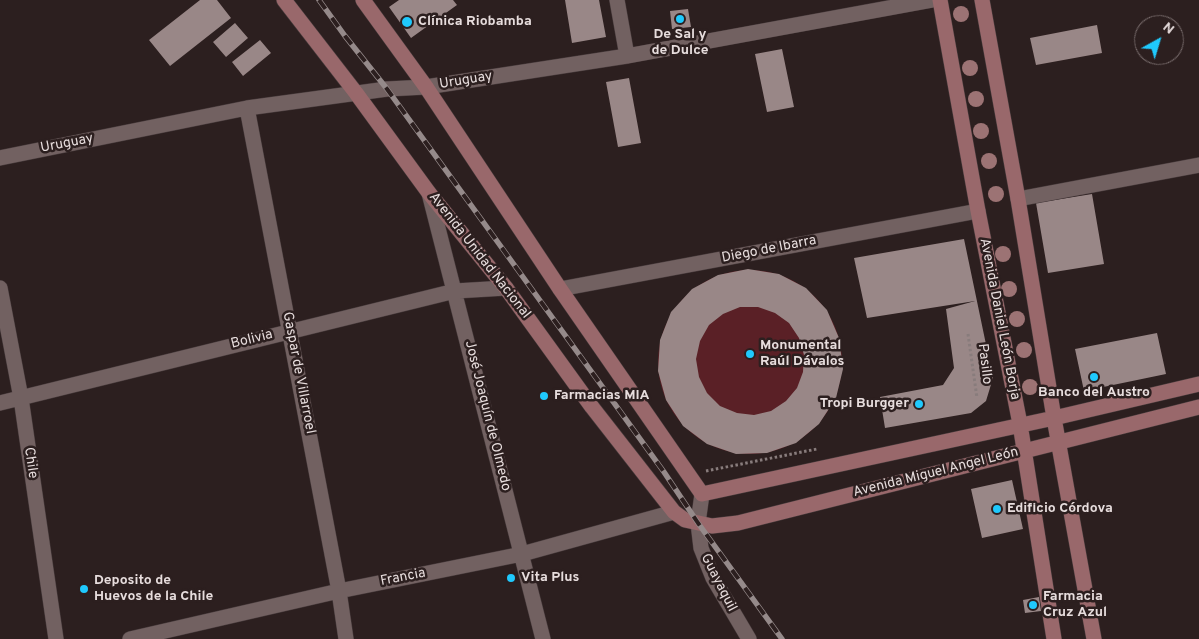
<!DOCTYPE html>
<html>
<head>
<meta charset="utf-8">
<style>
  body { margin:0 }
  #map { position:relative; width:1199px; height:639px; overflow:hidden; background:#2c1f1f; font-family:Overpass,sans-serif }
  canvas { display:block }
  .north { position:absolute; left:1134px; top:15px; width:50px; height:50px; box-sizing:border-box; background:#2c1f1f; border:1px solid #776b6b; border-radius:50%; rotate:39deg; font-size:14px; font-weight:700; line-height:20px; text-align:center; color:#e7dddd }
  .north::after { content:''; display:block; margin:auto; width:18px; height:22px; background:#1fc9fd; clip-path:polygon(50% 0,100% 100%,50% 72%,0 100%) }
</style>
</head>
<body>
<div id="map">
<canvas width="1199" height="639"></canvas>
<div class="north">N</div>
</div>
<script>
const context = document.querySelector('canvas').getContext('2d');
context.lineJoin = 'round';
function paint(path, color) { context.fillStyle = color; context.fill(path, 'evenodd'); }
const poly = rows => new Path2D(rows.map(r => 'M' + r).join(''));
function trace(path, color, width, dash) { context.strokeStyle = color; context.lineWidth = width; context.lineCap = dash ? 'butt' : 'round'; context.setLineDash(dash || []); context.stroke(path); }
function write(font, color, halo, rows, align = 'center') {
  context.font = font + ' Overpass,sans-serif'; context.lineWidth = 5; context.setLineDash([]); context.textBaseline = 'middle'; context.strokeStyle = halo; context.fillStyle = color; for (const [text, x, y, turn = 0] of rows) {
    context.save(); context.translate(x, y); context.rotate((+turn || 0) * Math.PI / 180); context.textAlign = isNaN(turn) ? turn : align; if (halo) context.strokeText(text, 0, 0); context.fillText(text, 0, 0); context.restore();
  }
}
const green = poly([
  '658 362a92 92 0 1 1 184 0a92 92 0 1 1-184 0Z'
]);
const building = poly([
  [200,0,217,0,231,18,170,66,149,40],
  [399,0,453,0,457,5,411,38,389,7],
  [565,0,599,0,606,37,572,43],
  [688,9,691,27,672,29,670,11],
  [235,23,248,38,226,57,213,42],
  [1097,25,1102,53,1036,65,1030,38],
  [260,40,271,53,243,76,232,62],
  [782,49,794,107,767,112,755,54],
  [629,78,641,143,618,147,606,82],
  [1092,194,1104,264,1048,273,1036,203],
  [964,239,993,378,986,401,971,413,885,428,880,397,943,385,954,368,946,309,975,301,867,318,854,258],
  [748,269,779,274,806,288,827,310,839,338,843,369,836,398,819,424,796,443,767,453,736,454,707,444,683,426,666,400,658,371,660,340,671,312,692,289,718,275],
  [740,307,758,307,775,313,789,323,799,338,804,355,803,372,797,388,786,401,771,411,754,415,737,413,720,406,707,393,699,377,696,359,700,341,709,325,723,314],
  [1157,333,1166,374,1084,391,1075,349],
  [1012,480,1023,529,982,538,971,489],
  [1039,597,1041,611,1025,613,1023,600]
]);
const path = poly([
  [968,334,977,398],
  [706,471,817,449]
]);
const street = poly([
  [617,0,627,56],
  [247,108,339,591,346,639],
  [0,158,247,108,387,89,426,87,627,56,932,0],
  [429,193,543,639],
  [1018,199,1199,165],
  [0,288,21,398,56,639],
  [560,289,978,211],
  [0,403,455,291,506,288],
  [702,494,698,523,701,548,713,578,749,639],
  [130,639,339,591,522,554,674,512]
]);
const secondary = poly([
  [284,0,356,93,429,193,506,288,592,407,674,512,685,520,712,526,738,523,1199,407],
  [363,0,426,87,560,289,702,494,1054,418,1199,384],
  [940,0,978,211,1020,424,1054,639],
  [982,0,1018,199,1054,418,1094,639]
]);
const rail = poly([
  [319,0,345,36,387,89,664,472,698,523,782,639]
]);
const trees = [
  [961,14],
  [970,68],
  [976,99],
  [981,131],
  [989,161],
  [996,194],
  [1003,254],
  [1009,289],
  [1017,319],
  [1024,350],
  [1030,387]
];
const markers = [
  [680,19,5,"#1fc9fd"],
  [407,22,6,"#1fc9fd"],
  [750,354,5,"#1fc9fd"],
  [1094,377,5,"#1fc9fd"],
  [544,396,5,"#1fc9fd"],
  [919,404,5,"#1fc9fd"],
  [997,509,5,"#1fc9fd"],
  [511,578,5,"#1fc9fd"],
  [84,589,5,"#1fc9fd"],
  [1033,605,5,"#1fc9fd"]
];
const poiNames = [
  ["Clínica Riobamba",418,22],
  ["De Sal y",680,35,"center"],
  ["de Dulce",680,51,"center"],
  ["Monumental",760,346],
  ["Raúl Dávalos",760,362],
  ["Banco del Austro",1094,393,"center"],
  ["Farmacias MIA",554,396],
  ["Tropi Burgger",909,404,"right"],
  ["Edificio Córdova",1007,509],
  ["Vita Plus",521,578],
  ["Deposito de",94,581],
  ["Huevos de la Chile",94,597],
  ["Farmacia",1043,597],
  ["Cruz Azul",1043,613]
];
const streetNames = [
  ["Uruguay",466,81,-9],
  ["Uruguay",67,144,-11],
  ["Diego de Ibarra",769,250,-11],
  ["Avenida Unidad Nacional",479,256,52],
  ["Avenida Daniel León Borja",999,319,79],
  ["Bolivia",252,340,-14],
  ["Pasillo",984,364,83],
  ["Gaspar de Villarroel",298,373,79],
  ["José Joaquín de Olmedo",487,416,76],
  ["Chile",30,463,82],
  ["Avenida Miguel Angel León",936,473,-14],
  ["Francia",403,578,-11],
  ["Guayaquil",718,583,63]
];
paint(green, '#5a2026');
paint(building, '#998787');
trace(street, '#473b3c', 16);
trace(secondary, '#473b3c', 16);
trace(path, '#887c7c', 3, [2.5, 2.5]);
trace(street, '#726161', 15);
trace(secondary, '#99686b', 15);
trace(rail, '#958a8a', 5.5);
trace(rail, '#2c1f1f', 4, [11]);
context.fillStyle = '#9c7374';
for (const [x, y] of trees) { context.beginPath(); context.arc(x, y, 8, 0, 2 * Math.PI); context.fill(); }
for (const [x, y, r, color] of markers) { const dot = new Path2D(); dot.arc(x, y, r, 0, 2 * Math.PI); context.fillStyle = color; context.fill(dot); trace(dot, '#2c1f1f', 2); }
write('bold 14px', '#e7dddd', '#2c1f1f', poiNames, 'left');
write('14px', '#e7dddd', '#2c1f1f', streetNames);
</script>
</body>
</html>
